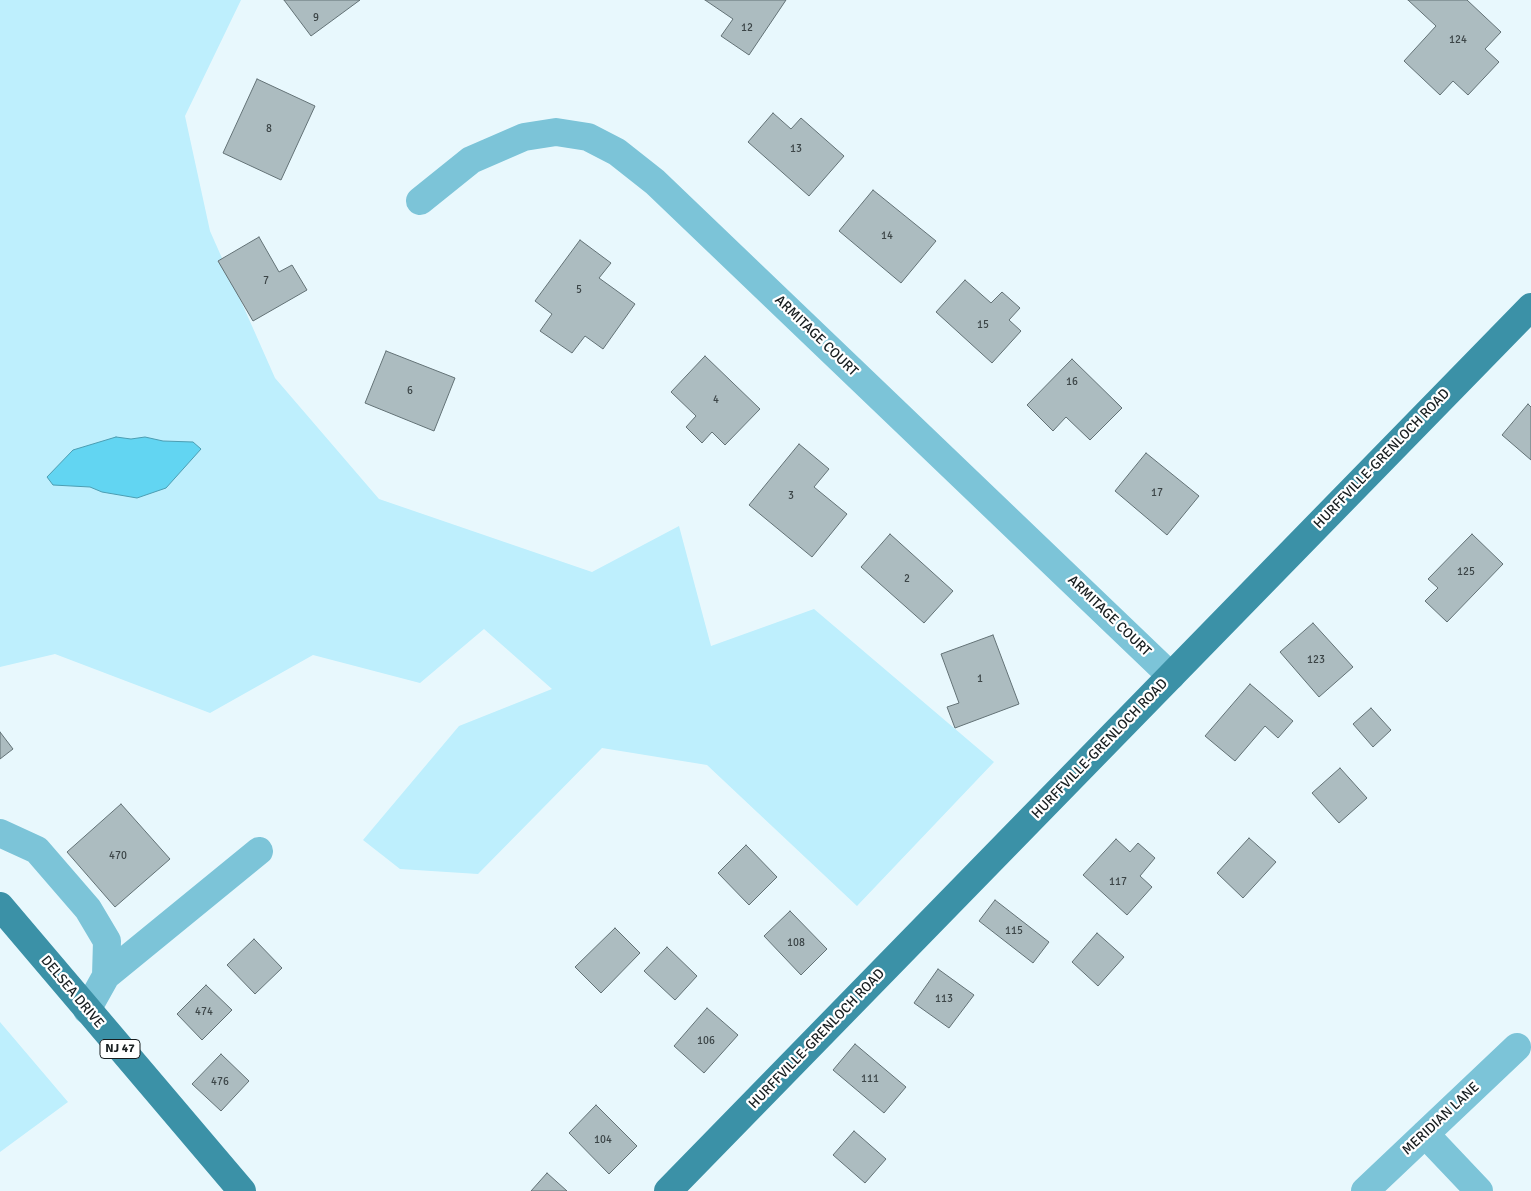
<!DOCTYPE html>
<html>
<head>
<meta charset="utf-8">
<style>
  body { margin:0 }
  canvas { display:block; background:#e8f8fd }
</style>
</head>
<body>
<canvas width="1531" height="1191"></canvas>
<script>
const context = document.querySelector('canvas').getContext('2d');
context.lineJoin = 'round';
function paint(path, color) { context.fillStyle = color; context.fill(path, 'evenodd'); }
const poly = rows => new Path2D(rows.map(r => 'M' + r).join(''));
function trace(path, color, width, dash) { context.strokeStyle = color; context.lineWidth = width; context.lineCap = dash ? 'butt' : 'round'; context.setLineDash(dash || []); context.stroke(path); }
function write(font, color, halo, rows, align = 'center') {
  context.font = font + ' Signika,sans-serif'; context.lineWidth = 4.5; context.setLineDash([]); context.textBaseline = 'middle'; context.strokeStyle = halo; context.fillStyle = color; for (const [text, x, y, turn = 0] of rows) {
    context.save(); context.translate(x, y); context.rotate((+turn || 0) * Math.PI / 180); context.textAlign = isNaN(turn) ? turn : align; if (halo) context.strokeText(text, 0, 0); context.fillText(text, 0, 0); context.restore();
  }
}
const green = poly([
  [0,0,241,0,185,116,210,231,275,378,379,499,592,572,679,526,711,646,814,609,994,762,857,906,707,765,602,748,478,874,400,869,363,840,459,726,552,689,484,629,420,683,313,655,210,713,55,654,0,667],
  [0,1022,68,1102,0,1152]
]);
const water = poly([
  [116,437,131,439,145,437,163,441,193,442,201,449,166,488,137,498,102,492,90,487,53,485,47,477,73,450,116,437]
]);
const building = poly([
  [284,0,360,0,311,36,284,0],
  [705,0,786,0,749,55,721,36,733,19,705,0],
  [1408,0,1467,0,1501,32,1485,49,1499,62,1468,95,1453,81,1440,95,1404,61,1436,26,1408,0],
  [257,79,315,106,281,180,223,153,257,79],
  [773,113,791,129,801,118,844,156,809,196,748,142,773,113],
  [873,190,936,241,901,283,839,231,873,190],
  [259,237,279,272,292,265,307,290,253,321,218,261,259,237],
  [580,240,611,263,599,278,635,304,603,349,585,336,572,353,540,331,552,314,535,301,580,240],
  [965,280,991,303,1002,292,1020,308,1009,320,1021,331,992,363,936,312,965,280],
  [386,351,455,378,434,431,365,403,386,351],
  [705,356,760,409,725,445,712,432,702,443,686,427,696,416,671,392,705,356],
  [1072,359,1122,408,1090,440,1066,417,1053,431,1027,405,1072,359],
  [1528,404,1531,407,1531,460,1502,435,1528,404],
  [799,444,829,469,814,487,847,514,812,557,749,505,799,444],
  [1146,453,1199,496,1167,535,1115,491,1146,453],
  [890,534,953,591,924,623,861,567,890,534],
  [1472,534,1503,564,1447,622,1425,601,1438,588,1428,579,1472,534],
  [1313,623,1353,667,1319,697,1280,652,1313,623],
  [993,635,1019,704,955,728,947,707,959,703,941,654,993,635],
  [1250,684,1293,721,1278,738,1265,726,1235,761,1205,736,1250,684],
  [1371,708,1391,730,1373,747,1353,724,1371,708],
  [0,732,13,749,0,759,0,732],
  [1340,768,1367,798,1339,823,1312,793,1340,768],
  [121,804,170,859,115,907,67,852,121,804],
  [1249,838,1276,862,1243,898,1217,873,1249,838],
  [1116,839,1130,852,1138,843,1155,858,1140,876,1152,887,1127,915,1083,875,1116,839],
  [746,845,777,877,749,905,718,873,746,845],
  [995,900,1049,942,1033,963,979,921,995,900],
  [790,911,827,949,801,975,764,936,790,911],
  [615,928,640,953,601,993,575,967,615,928],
  [1097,933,1124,957,1098,986,1072,962,1097,933],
  [254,939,282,968,255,994,227,965,254,939],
  [667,947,697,976,675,1000,644,971,667,947],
  [938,969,974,995,949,1028,914,1003,938,969],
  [206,985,232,1010,202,1040,177,1014,206,985],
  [707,1008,738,1035,704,1073,674,1046,707,1008],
  [855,1044,906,1087,884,1113,833,1070,855,1044],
  [221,1054,249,1081,221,1111,192,1084,221,1054],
  [596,1105,637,1146,609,1174,569,1133,596,1105],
  [854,1131,886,1159,865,1183,833,1155,854,1131],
  [547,1173,567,1191,531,1191,547,1173]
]);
const minor = poly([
  [420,201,471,160,524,137,556,132,588,137,617,152,655,182,1171,676],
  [0,833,37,850,88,909,107,941,106,976,87,1010],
  [106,976,259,851],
  [1425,1134,1479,1191],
  [1365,1191,1517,1047]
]);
const major = poly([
  [0,906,242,1191],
  [668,1191,1531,307]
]);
const numberNames = [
  ["9",316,18],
  ["12",747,28],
  ["124",1458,40],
  ["8",269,129],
  ["13",796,149],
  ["14",887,236],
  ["7",266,281],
  ["5",579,290],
  ["15",983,325],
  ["16",1072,382],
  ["6",410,391],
  ["4",716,400],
  ["17",1157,493],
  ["3",791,496],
  ["125",1466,572],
  ["2",907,579],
  ["123",1316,660],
  ["1",980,679],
  ["470",118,856],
  ["117",1118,882],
  ["115",1014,931],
  ["108",796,943],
  ["113",944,999],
  ["474",204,1012],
  ["106",706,1041],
  ["111",870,1079],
  ["476",220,1082],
  ["104",603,1140]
];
const shields = [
  [120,1049,40]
];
const shieldNames = [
  ["NJ 47",120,1049]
];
const streetNames = [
  ["ARMITAGE COURT",816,336,44],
  ["HURFFVILLE-GRENLOCH ROAD",1382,459,-46],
  ["ARMITAGE COURT",1109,616,44],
  ["HURFFVILLE-GRENLOCH ROAD",1100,749,-46],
  ["DELSEA DRIVE",72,992,50],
  ["HURFFVILLE-GRENLOCH ROAD",817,1039,-46],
  ["MERIDIAN LANE",1441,1119,-43]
];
paint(green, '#beeffd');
paint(water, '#62d5f2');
trace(water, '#4c9eb3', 1);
paint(building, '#acbcc0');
trace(building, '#637276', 1);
trace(minor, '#7cc4d8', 28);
trace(major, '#3b91a7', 28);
write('11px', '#3c4547', null, numberNames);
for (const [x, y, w] of shields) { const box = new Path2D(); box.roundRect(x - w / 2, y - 9.5, w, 19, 4); context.fillStyle = '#fff'; context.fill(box); trace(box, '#171d1f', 1); }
write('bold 12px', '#171d1f', null, shieldNames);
write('14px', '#171d1f', '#fff', streetNames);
</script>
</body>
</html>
